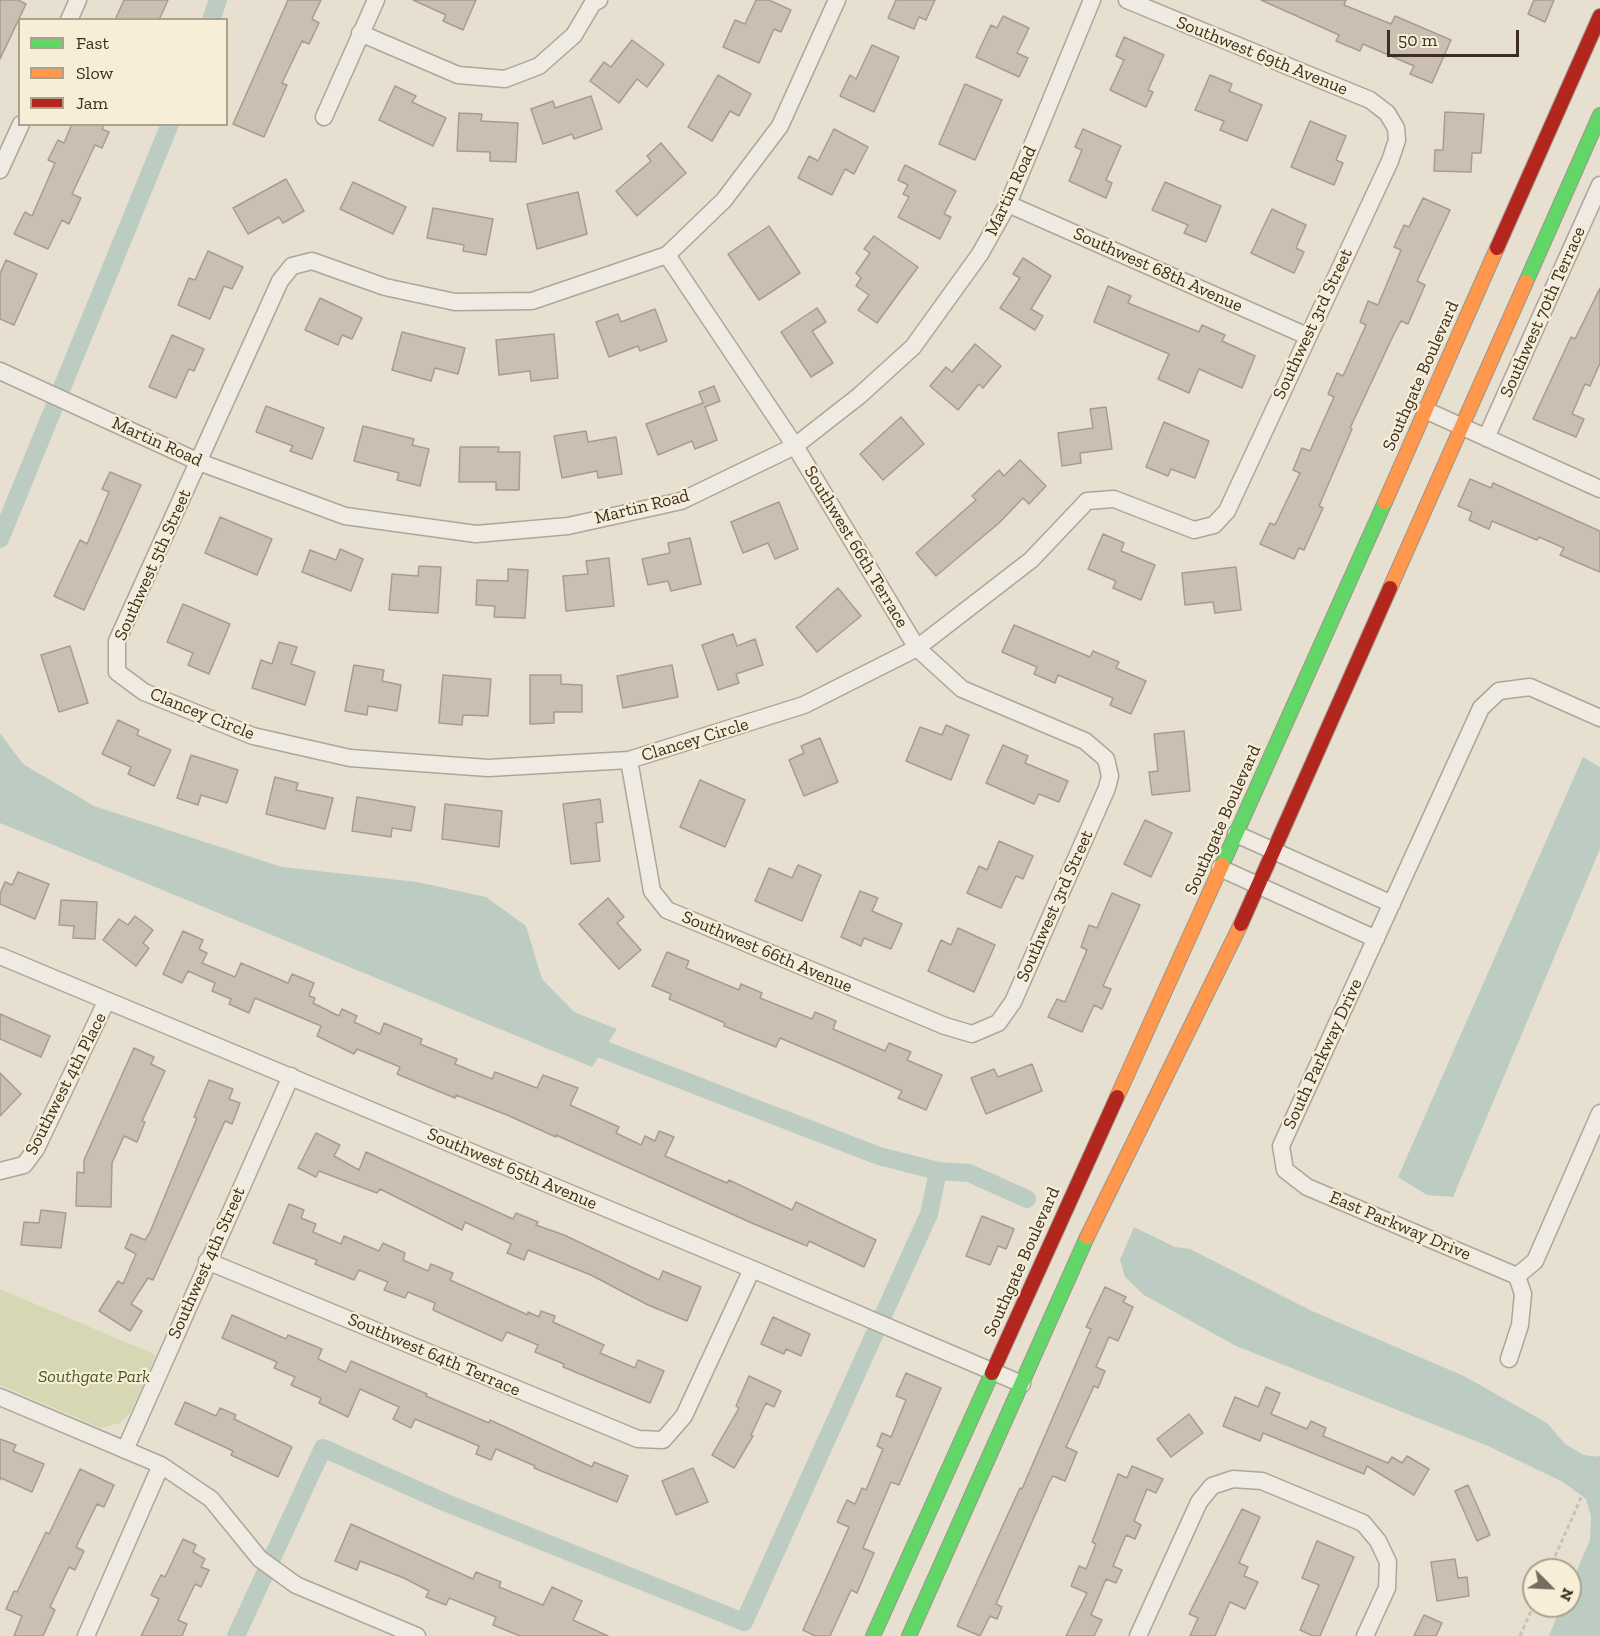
<!DOCTYPE html>
<html>
<head>
<meta charset="utf-8">
<style>
  body { margin:0 }
  #map { position:relative; width:1600px; height:1636px; overflow:hidden; background:#e7e0d1; font-family:"Zilla Slab",serif }
  canvas { display:block }
  .legend { position:absolute; left:18px; top:18px; width:210px; height:108px; box-sizing:border-box; background:#f7eed8; border:2px solid #ada18e; margin:0; padding:8px 10px; list-style:none; font-size:18px; color:#3d2e20 }
  .legend li { display:flex; align-items:center; gap:12px; height:30px }
  .legend b { width:30px; border:2px solid #ada18e }
  .north { position:absolute; left:1522px; top:1558px; width:60px; height:60px; box-sizing:border-box; background:#f7eed8; border:2px solid #ada18e; border-radius:50%; rotate:114deg; font-size:16px; font-weight:700; line-height:24px; text-align:center; color:#3d2e20 }
  .north::after { content:''; display:block; margin:auto; width:21px; height:27px; background:#786c5e; clip-path:polygon(50% 0,100% 100%,50% 72%,0 100%) }
  .scale { position:absolute; left:1387px; top:30px; width:132px; height:27px; box-sizing:border-box; border:3px solid #3d2e20; border-top:0; padding-left:8px; font-size:18px; line-height:21px; white-space:nowrap; color:#3d2e20; -webkit-text-stroke:4px #f7eed8; paint-order:stroke }
</style>
</head>
<body>
<div id="map">
<canvas width="1600" height="1636"></canvas>
<ul class="legend">
<li><b style="height:8px;background:#63d668"></b>Fast</li>
<li><b style="height:8px;background:#ff974d"></b>Slow</li>
<li><b style="height:8px;background:#b3261e"></b>Jam</li>
</ul>
<div class="north">N</div>
<div class="scale">50 m</div>
</div>
<script>
const context = document.querySelector('canvas').getContext('2d');
context.lineJoin = 'round';
function paint(path, color) { context.fillStyle = color; context.fill(path, 'evenodd'); }
const poly = rows => new Path2D(rows.map(r => 'M' + r).join(''));
function trace(path, color, width, dash) { context.strokeStyle = color; context.lineWidth = width; context.lineCap = dash ? 'butt' : 'round'; context.setLineDash(dash || []); context.stroke(path); }
function write(font, color, halo, rows, align = 'center') {
  context.font = font + ' "Zilla Slab",serif'; context.lineWidth = 4.5; context.setLineDash([]); context.textBaseline = 'middle'; context.strokeStyle = halo; context.fillStyle = color; for (const [text, x, y, turn = 0] of rows) {
    context.save(); context.translate(x, y); context.rotate((+turn || 0) * Math.PI / 180); context.textAlign = isNaN(turn) ? turn : align; if (halo) context.strokeText(text, 0, 0); context.fillText(text, 0, 0); context.restore();
  }
}
const green = poly([
  [0,1289,156,1355,131,1412,120,1423,101,1428,0,1385]
]);
const water = poly([
  [0,733,23,764,94,806,282,867,417,882,486,897,526,926,542,979,574,1012,617,1029,592,1067,0,823],
  [1583,757,1600,767,1600,849,1453,1197,1427,1195,1398,1177],
  [1134,1227,1175,1247,1190,1249,1312,1311,1464,1376,1547,1423,1565,1444,1584,1455,1600,1457,1600,1636,1549,1636,1561,1606,1570,1606,1570,1586,1590,1540,1591,1517,1586,1499,1563,1482,1488,1446,1236,1346,1144,1295,1125,1277,1120,1260]
]);
const canal = poly([
  [211,20,218,0],
  [0,539,170,124],
  [581,1041,879,1156,938,1171,969,1173,1027,1199],
  [236,1636,323,1448,444,1502,744,1622,929,1214,938,1171]
]);
const building = poly([
  [0,0,18,0,26,4,0,59,0,0],
  [124,0,168,0,159,20,115,20,124,0],
  [288,0,321,0,312,19,319,23,309,44,302,41,282,83,287,85,264,137,233,124,288,0],
  [413,0,476,0,463,30,443,21,446,15,413,0],
  [756,0,769,0,791,10,781,32,774,29,759,63,723,47,735,20,745,24,756,0],
  [896,0,935,0,926,20,919,17,914,29,888,18,896,0],
  [1261,0,1346,0,1344,5,1391,24,1395,16,1451,40,1432,83,1410,74,1414,66,1363,44,1360,51,1336,41,1339,35,1261,0],
  [1534,0,1554,0,1545,22,1528,14,1534,0],
  [1003,16,1029,28,1017,53,1028,58,1019,77,976,57,991,25,997,28,1003,16],
  [1124,37,1164,55,1148,90,1153,92,1146,107,1110,90,1124,60,1116,56,1124,37],
  [632,40,664,64,647,87,637,79,619,103,590,81,604,62,611,67,632,40],
  [872,45,899,57,874,112,840,96,850,75,856,79,872,45],
  [718,75,751,94,739,116,730,111,712,141,688,127,718,75],
  [1210,75,1232,84,1229,91,1262,105,1247,141,1220,130,1224,121,1195,110,1210,75],
  [965,84,1002,100,975,160,939,144,965,84],
  [395,86,416,96,412,102,446,118,433,146,379,120,395,86],
  [591,96,602,129,574,139,572,134,543,144,531,109,553,101,555,108,591,96],
  [1445,112,1484,114,1481,153,1472,153,1471,172,1434,171,1435,150,1443,150,1445,112],
  [459,113,482,114,481,121,518,123,516,162,490,161,490,152,457,151,459,113],
  [1310,121,1346,136,1336,160,1343,163,1334,185,1291,167,1310,121],
  [72,124,104,124,102,129,109,132,102,148,95,145,72,194,81,198,69,224,62,220,48,249,14,234,25,212,32,216,55,163,48,160,58,140,64,143,72,124],
  [834,129,868,147,854,174,845,169,832,195,798,178,809,156,818,161,834,129],
  [1083,129,1121,146,1106,180,1112,183,1106,198,1069,181,1082,150,1075,147,1083,129],
  [661,143,686,173,637,216,616,191,651,161,647,156,661,143],
  [905,165,956,191,944,214,951,217,940,239,898,217,909,197,903,194,908,185,898,180,905,165],
  [286,179,304,211,283,223,279,217,248,234,233,208,286,179],
  [353,182,406,207,393,234,340,209,353,182],
  [1165,182,1221,206,1206,242,1184,233,1188,225,1152,210,1165,182],
  [578,192,587,234,537,249,527,204,578,192],
  [1423,198,1450,210,1417,281,1425,285,1408,324,1401,321,1393,336,1350,428,1352,429,1319,506,1323,508,1304,550,1299,548,1294,559,1260,544,1270,523,1275,525,1300,473,1293,470,1302,448,1310,451,1334,397,1328,394,1337,373,1343,376,1366,325,1360,322,1368,301,1378,305,1401,250,1394,247,1404,225,1409,227,1423,198],
  [433,208,493,219,486,255,463,251,464,245,427,238,433,208],
  [1272,209,1306,225,1296,248,1304,252,1294,273,1251,253,1272,209],
  [769,226,800,273,759,300,728,254,769,226],
  [874,236,918,267,877,323,858,310,869,295,856,286,861,278,856,273,870,253,864,249,874,236],
  [208,251,243,267,232,289,224,286,210,319,178,305,189,278,195,280,208,251],
  [1023,258,1051,276,1031,309,1043,316,1035,330,1000,308,1020,278,1013,274,1023,258],
  [6,260,37,274,14,325,0,319,0,274,6,260],
  [1108,286,1131,296,1128,303,1199,332,1202,325,1225,335,1222,341,1255,356,1242,388,1199,369,1189,393,1158,379,1169,354,1094,322,1108,286],
  [1600,288,1600,363,1590,386,1585,384,1572,414,1584,419,1576,437,1533,419,1571,337,1575,339,1600,288],
  [320,298,362,318,352,339,342,335,338,345,305,330,320,298],
  [817,308,826,322,812,331,833,363,811,377,781,332,817,308],
  [655,309,667,341,640,351,638,346,609,357,596,322,618,314,621,322,655,309],
  [402,332,465,348,458,374,435,368,431,381,392,370,402,332],
  [554,334,558,378,531,381,530,371,499,375,496,340,554,334],
  [172,335,204,349,194,371,189,369,176,398,149,387,172,335],
  [975,344,1001,366,983,388,979,384,958,410,930,386,946,367,952,372,975,344],
  [714,386,720,401,705,407,717,440,695,449,692,441,658,455,646,424,703,403,699,392,714,386],
  [266,406,324,428,312,459,290,451,293,446,256,432,266,406],
  [1106,407,1112,449,1080,453,1081,463,1062,466,1058,433,1093,428,1090,409,1106,407],
  [901,417,924,444,883,480,860,454,901,417],
  [1164,422,1209,441,1195,478,1171,469,1168,476,1146,467,1164,422],
  [363,426,414,439,412,445,429,449,420,486,397,480,399,473,354,461,363,426],
  [586,431,588,442,616,437,622,474,598,478,597,471,562,478,554,436,586,431],
  [460,447,499,447,498,452,520,452,519,490,496,490,496,482,459,482,460,447],
  [1020,460,1046,486,1029,504,1023,498,999,523,936,576,916,553,976,500,972,496,999,470,1004,476,1020,460],
  [110,472,141,485,84,610,54,596,80,540,87,544,109,492,102,489,110,472],
  [1470,479,1491,488,1493,483,1600,531,1600,572,1560,555,1564,548,1539,537,1537,540,1492,521,1489,529,1469,520,1472,512,1458,506,1470,479],
  [779,502,798,549,775,559,768,543,743,553,731,522,779,502],
  [220,517,272,539,257,575,205,553,220,517],
  [1103,534,1124,543,1121,551,1155,565,1141,600,1113,588,1116,581,1088,569,1103,534],
  [690,538,701,584,671,591,668,581,648,585,642,559,670,553,668,543,690,538],
  [340,549,363,559,351,591,302,572,310,550,336,560,340,549],
  [609,558,614,606,566,611,563,576,588,574,586,561,609,558],
  [419,566,441,567,438,613,389,610,392,574,418,576,419,566],
  [1236,567,1241,610,1215,613,1213,602,1185,605,1182,573,1236,567],
  [508,569,528,570,525,618,494,617,495,606,476,605,477,580,508,581,508,569],
  [838,588,861,616,817,652,796,627,838,588],
  [183,604,230,624,209,674,188,665,193,653,167,642,183,604],
  [1014,625,1090,657,1093,651,1119,662,1116,668,1146,681,1131,714,1110,705,1113,698,1058,675,1055,683,1034,674,1037,667,1002,652,1014,625],
  [733,634,737,646,755,639,763,665,736,674,739,683,718,690,702,645,733,634],
  [279,642,297,647,291,664,315,672,305,705,252,688,261,660,272,664,279,642],
  [70,646,88,703,59,712,41,655,70,646],
  [354,665,384,670,382,681,401,685,397,711,368,706,367,715,345,711,354,665],
  [672,665,678,697,623,708,617,676,672,665],
  [443,675,491,679,488,716,463,715,462,725,439,723,443,675],
  [530,675,561,675,561,684,582,685,582,712,554,712,554,723,530,724,530,675],
  [118,720,139,730,137,735,171,750,154,786,128,774,131,767,102,754,118,720],
  [946,725,969,735,951,780,906,761,920,727,942,735,946,725],
  [1184,731,1190,791,1152,795,1149,772,1158,771,1154,734,1184,731],
  [820,738,838,782,804,796,789,760,804,753,801,746,820,738],
  [1003,745,1028,756,1025,763,1068,781,1059,802,1039,794,1034,804,986,783,1003,745],
  [191,755,238,770,227,803,201,795,198,805,177,798,191,755],
  [275,777,298,783,296,790,333,798,325,829,266,814,275,777],
  [700,780,745,800,725,847,680,827,700,780],
  [357,797,415,807,411,831,392,828,391,837,352,831,357,797],
  [600,799,603,822,596,823,600,861,571,864,563,804,600,799],
  [445,804,502,811,499,847,442,839,445,804],
  [1145,820,1172,833,1151,877,1124,864,1145,820],
  [999,841,1033,856,1023,879,1016,876,1001,908,967,893,979,866,987,870,999,841],
  [798,865,821,875,802,921,755,901,769,868,792,878,798,865],
  [18,872,49,884,35,919,0,904,0,894,5,882,12,885,18,872],
  [860,891,878,898,872,911,902,924,891,949,864,938,861,946,841,937,860,891],
  [1112,893,1140,905,1103,986,1111,989,1102,1009,1094,1005,1082,1032,1048,1017,1057,999,1065,1002,1087,950,1081,947,1089,925,1097,928,1112,893],
  [608,898,624,917,617,923,641,950,619,969,579,924,608,898],
  [61,900,97,902,95,939,73,938,74,926,59,925,61,900],
  [135,916,153,930,143,943,149,948,136,966,103,940,119,919,128,925,135,916],
  [958,928,995,945,974,992,928,971,941,940,951,945,958,928],
  [183,931,203,940,199,949,207,953,202,963,235,977,241,963,288,983,292,974,314,983,309,996,315,998,313,1003,339,1016,342,1009,357,1016,354,1022,380,1034,384,1023,422,1039,420,1044,457,1059,455,1064,492,1079,495,1072,537,1088,543,1075,578,1088,570,1105,619,1127,616,1133,641,1145,645,1136,655,1141,659,1131,674,1137,665,1156,727,1183,729,1180,792,1210,796,1202,876,1240,864,1267,809,1241,807,1246,754,1224,556,1135,556,1137,507,1115,456,1095,455,1098,397,1074,400,1067,357,1049,354,1054,317,1036,321,1026,255,998,249,1013,229,1004,231,999,212,991,215,983,188,971,182,983,163,974,183,931],
  [667,952,689,961,686,968,739,990,741,984,762,993,760,998,812,1019,815,1012,836,1021,833,1029,885,1051,889,1043,911,1052,907,1060,942,1075,926,1110,898,1098,902,1091,837,1062,780,1038,776,1047,724,1026,725,1023,669,999,671,994,652,986,667,952],
  [0,1014,50,1036,41,1057,0,1039,0,1014],
  [134,1048,154,1057,151,1064,165,1071,142,1121,145,1122,137,1142,124,1136,112,1163,111,1207,76,1206,77,1172,84,1173,84,1160,134,1048],
  [1032,1064,1042,1091,986,1114,971,1078,994,1069,998,1077,1032,1064],
  [0,1073,21,1094,0,1116,0,1073],
  [209,1080,233,1089,229,1099,240,1103,232,1124,225,1121,153,1280,148,1278,131,1304,142,1311,130,1331,99,1311,118,1281,123,1284,136,1254,125,1248,131,1234,145,1240,150,1232,197,1118,194,1117,209,1080],
  [316,1133,340,1145,334,1156,359,1170,366,1152,513,1219,516,1213,538,1222,536,1225,564,1235,659,1280,663,1271,701,1287,687,1321,648,1305,591,1275,528,1250,524,1260,507,1253,511,1244,465,1222,462,1230,380,1189,377,1193,319,1171,316,1177,298,1168,316,1133],
  [289,1204,304,1210,301,1218,316,1224,313,1232,341,1244,344,1236,379,1251,383,1243,405,1253,403,1260,428,1271,431,1264,453,1273,450,1280,528,1315,528,1312,539,1317,541,1311,555,1316,553,1322,604,1345,600,1353,635,1368,638,1360,664,1371,650,1403,563,1367,564,1364,535,1352,538,1345,507,1332,502,1341,433,1310,435,1303,408,1292,405,1298,384,1290,388,1282,359,1270,354,1280,315,1264,317,1260,273,1243,289,1204],
  [41,1210,66,1213,61,1248,21,1245,24,1222,39,1223,41,1210],
  [982,1216,1014,1229,1006,1249,998,1246,990,1265,966,1256,982,1216],
  [1105,1287,1126,1297,1123,1302,1133,1307,1118,1341,1109,1337,1096,1367,1105,1371,1098,1388,1094,1386,1066,1447,1077,1452,1065,1481,1053,1476,1049,1483,996,1604,1002,1607,997,1619,990,1616,980,1636,957,1626,1020,1488,1022,1489,1091,1329,1086,1327,1105,1287],
  [232,1315,286,1339,288,1335,322,1349,318,1359,346,1372,351,1361,427,1394,426,1396,489,1423,490,1420,592,1467,594,1462,628,1476,617,1502,534,1468,535,1466,496,1449,491,1460,476,1454,479,1446,415,1419,411,1428,393,1419,399,1407,360,1389,348,1417,319,1403,321,1398,291,1385,295,1377,274,1368,277,1362,222,1338,232,1315],
  [773,1317,810,1334,801,1356,786,1349,784,1354,761,1344,773,1317],
  [906,1373,941,1388,899,1485,891,1482,863,1548,874,1553,857,1593,851,1590,830,1636,815,1636,803,1630,849,1527,837,1522,847,1500,855,1504,862,1488,866,1490,883,1449,877,1446,882,1433,891,1437,906,1400,896,1396,906,1373],
  [749,1376,781,1391,774,1407,766,1403,751,1435,753,1436,734,1468,712,1455,739,1408,736,1406,749,1376],
  [1266,1387,1280,1393,1271,1414,1307,1429,1311,1421,1326,1428,1323,1436,1388,1463,1392,1457,1402,1463,1407,1456,1429,1469,1414,1495,1367,1466,1364,1474,1263,1433,1260,1441,1223,1426,1235,1397,1258,1407,1266,1387],
  [185,1402,216,1416,220,1408,236,1415,234,1419,292,1447,278,1477,231,1455,233,1451,175,1424,185,1402],
  [1189,1414,1203,1433,1171,1457,1157,1439,1189,1414],
  [0,1439,16,1445,13,1451,44,1464,32,1492,1,1478,0,1480,0,1439],
  [1132,1466,1163,1479,1156,1493,1147,1489,1134,1521,1141,1525,1135,1539,1126,1535,1113,1566,1122,1570,1116,1583,1106,1579,1091,1615,1102,1620,1094,1636,1066,1636,1087,1593,1071,1586,1079,1566,1086,1569,1096,1544,1092,1542,1118,1474,1127,1478,1132,1466],
  [693,1468,708,1502,676,1515,662,1481,693,1468],
  [80,1469,114,1485,104,1507,97,1504,76,1547,84,1551,75,1570,69,1567,50,1607,55,1610,43,1636,14,1636,22,1616,6,1609,14,1591,17,1592,46,1532,49,1534,80,1469],
  [1468,1485,1490,1535,1477,1541,1455,1491,1468,1485],
  [1242,1509,1260,1517,1239,1563,1248,1567,1244,1576,1258,1582,1245,1609,1230,1602,1215,1636,1190,1636,1198,1618,1189,1614,1242,1509],
  [351,1524,473,1579,476,1572,501,1582,499,1587,543,1605,552,1587,582,1601,573,1620,608,1636,520,1636,493,1625,496,1617,449,1598,446,1605,426,1597,429,1591,404,1578,360,1561,357,1570,335,1561,351,1524],
  [183,1539,196,1545,193,1552,205,1559,201,1567,209,1570,201,1587,195,1584,178,1620,187,1624,182,1636,141,1636,159,1599,151,1595,161,1575,165,1577,183,1539],
  [1317,1541,1354,1557,1320,1636,1313,1636,1300,1630,1319,1585,1302,1578,1317,1541],
  [1455,1559,1458,1578,1467,1577,1469,1596,1437,1601,1431,1562,1455,1559],
  [1424,1615,1442,1623,1436,1636,1414,1636,1424,1615]
]);
const path = poly([
  [1549,1570,1600,1455],
  [1520,1636,1534,1604]
]);
const street = poly([
  [837,0,780,126,724,200,667,255,532,301,455,302,385,287,312,261,292,266,280,281,117,641,117,672,144,692,253,736,350,758,488,768,629,760,804,705,917,648,1031,560,1087,501,1114,499,1194,530,1214,525,1227,511,1390,161,1397,140,1396,128,1387,113,1370,100,1127,0],
  [69,20,78,0],
  [360,33,458,75,505,79,539,66,574,35,593,3,599,0],
  [324,117,376,0],
  [0,170,21,124],
  [1008,204,1307,336],
  [0,371,199,462,345,516,476,534,568,526,681,501,795,446,859,396,913,347,980,254,1008,204,1092,0],
  [1425,410,1600,489],
  [1486,438,1600,185],
  [629,760,652,891,667,910,945,1026,972,1034,998,1023,1013,1002,1107,788,1110,776,1106,759,1085,741,962,689,917,648,795,446,667,255],
  [1236,834,1392,904],
  [1220,868,1376,939],
  [0,956,752,1269,1022,1384],
  [0,1171,24,1165,36,1149,106,1002],
  [207,1261,638,1439,663,1440,684,1416,752,1269],
  [1517,1276,1307,1187,1285,1170,1281,1146,1481,708,1499,691,1530,687,1600,718],
  [1509,1359,1520,1325,1523,1294,1517,1276,1535,1261,1600,1113],
  [0,1397,161,1465,211,1499,260,1559,296,1585,417,1636],
  [125,1450,291,1076],
  [86,1636,161,1465],
  [1138,1636,1199,1502,1212,1486,1233,1479,1262,1481,1363,1523,1378,1541,1388,1562,1387,1588,1365,1636]
]);
const fast = poly([
  [1526,282,1600,115],
  [1222,865,1385,502],
  [873,1636,992,1373],
  [909,1636,1087,1237]
]);
const slow = poly([
  [1385,502,1497,248],
  [1390,588,1526,282],
  [1117,1097,1222,865],
  [1087,1237,1241,924]
]);
const jam = poly([
  [1497,248,1600,16],
  [1241,924,1390,588],
  [992,1373,1117,1097]
]);
const streetNames = [
  ["Southwest 69th Avenue",1262,56,22],
  ["Martin Road",1011,191,-65],
  ["Southwest 68th Avenue",1158,270,24],
  ["Southwest 70th Terrace",1543,312,-66],
  ["Southwest 3rd Street",1313,324,-65],
  ["Southgate Boulevard",1421,376,-66],
  ["Martin Road",157,442,24],
  ["Martin Road",642,507,-14],
  ["Southwest 66th Terrace",856,547,59],
  ["Southwest 5th Street",153,565,-66],
  ["Clancey Circle",202,714,22],
  ["Clancey Circle",695,740,-17],
  ["Southgate Boulevard",1223,820,-66],
  ["Southwest 3rd Street",1055,906,-66],
  ["Southwest 66th Avenue",767,952,23],
  ["South Parkway Drive",1323,1054,-65],
  ["Southwest 4th Place",66,1084,-63],
  ["Southwest 65th Avenue",512,1169,23],
  ["East Parkway Drive",1400,1226,23],
  ["Southgate Boulevard",1022,1262,-66],
  ["Southwest 4th Street",207,1263,-66],
  ["Southwest 64th Terrace",434,1355,23]
];
const parkNames = [
  ["Southgate Park",94,1377]
];
paint(green, '#d6d7b3');
paint(water, '#bcccc2');
trace(canal, '#bcccc2', 18);
paint(building, '#cbbfb2');
trace(building, '#a89c90', 1.5);
trace(street, '#ada599', 19);
trace(fast, '#9c958a', 16);
trace(slow, '#9c958a', 16);
trace(jam, '#9c958a', 16);
trace(path, '#c8c2b9', 3, [4.5, 3]);
trace(street, '#efebe3', 16);
trace(fast, '#63d668', 14);
trace(slow, '#ff974d', 14);
trace(jam, '#b3261e', 14);
write('18px', '#3d2e20', '#f7eed8', streetNames);
write('italic 18px', '#4d5a26', '#f7eed8', parkNames);
</script>
</body>
</html>
